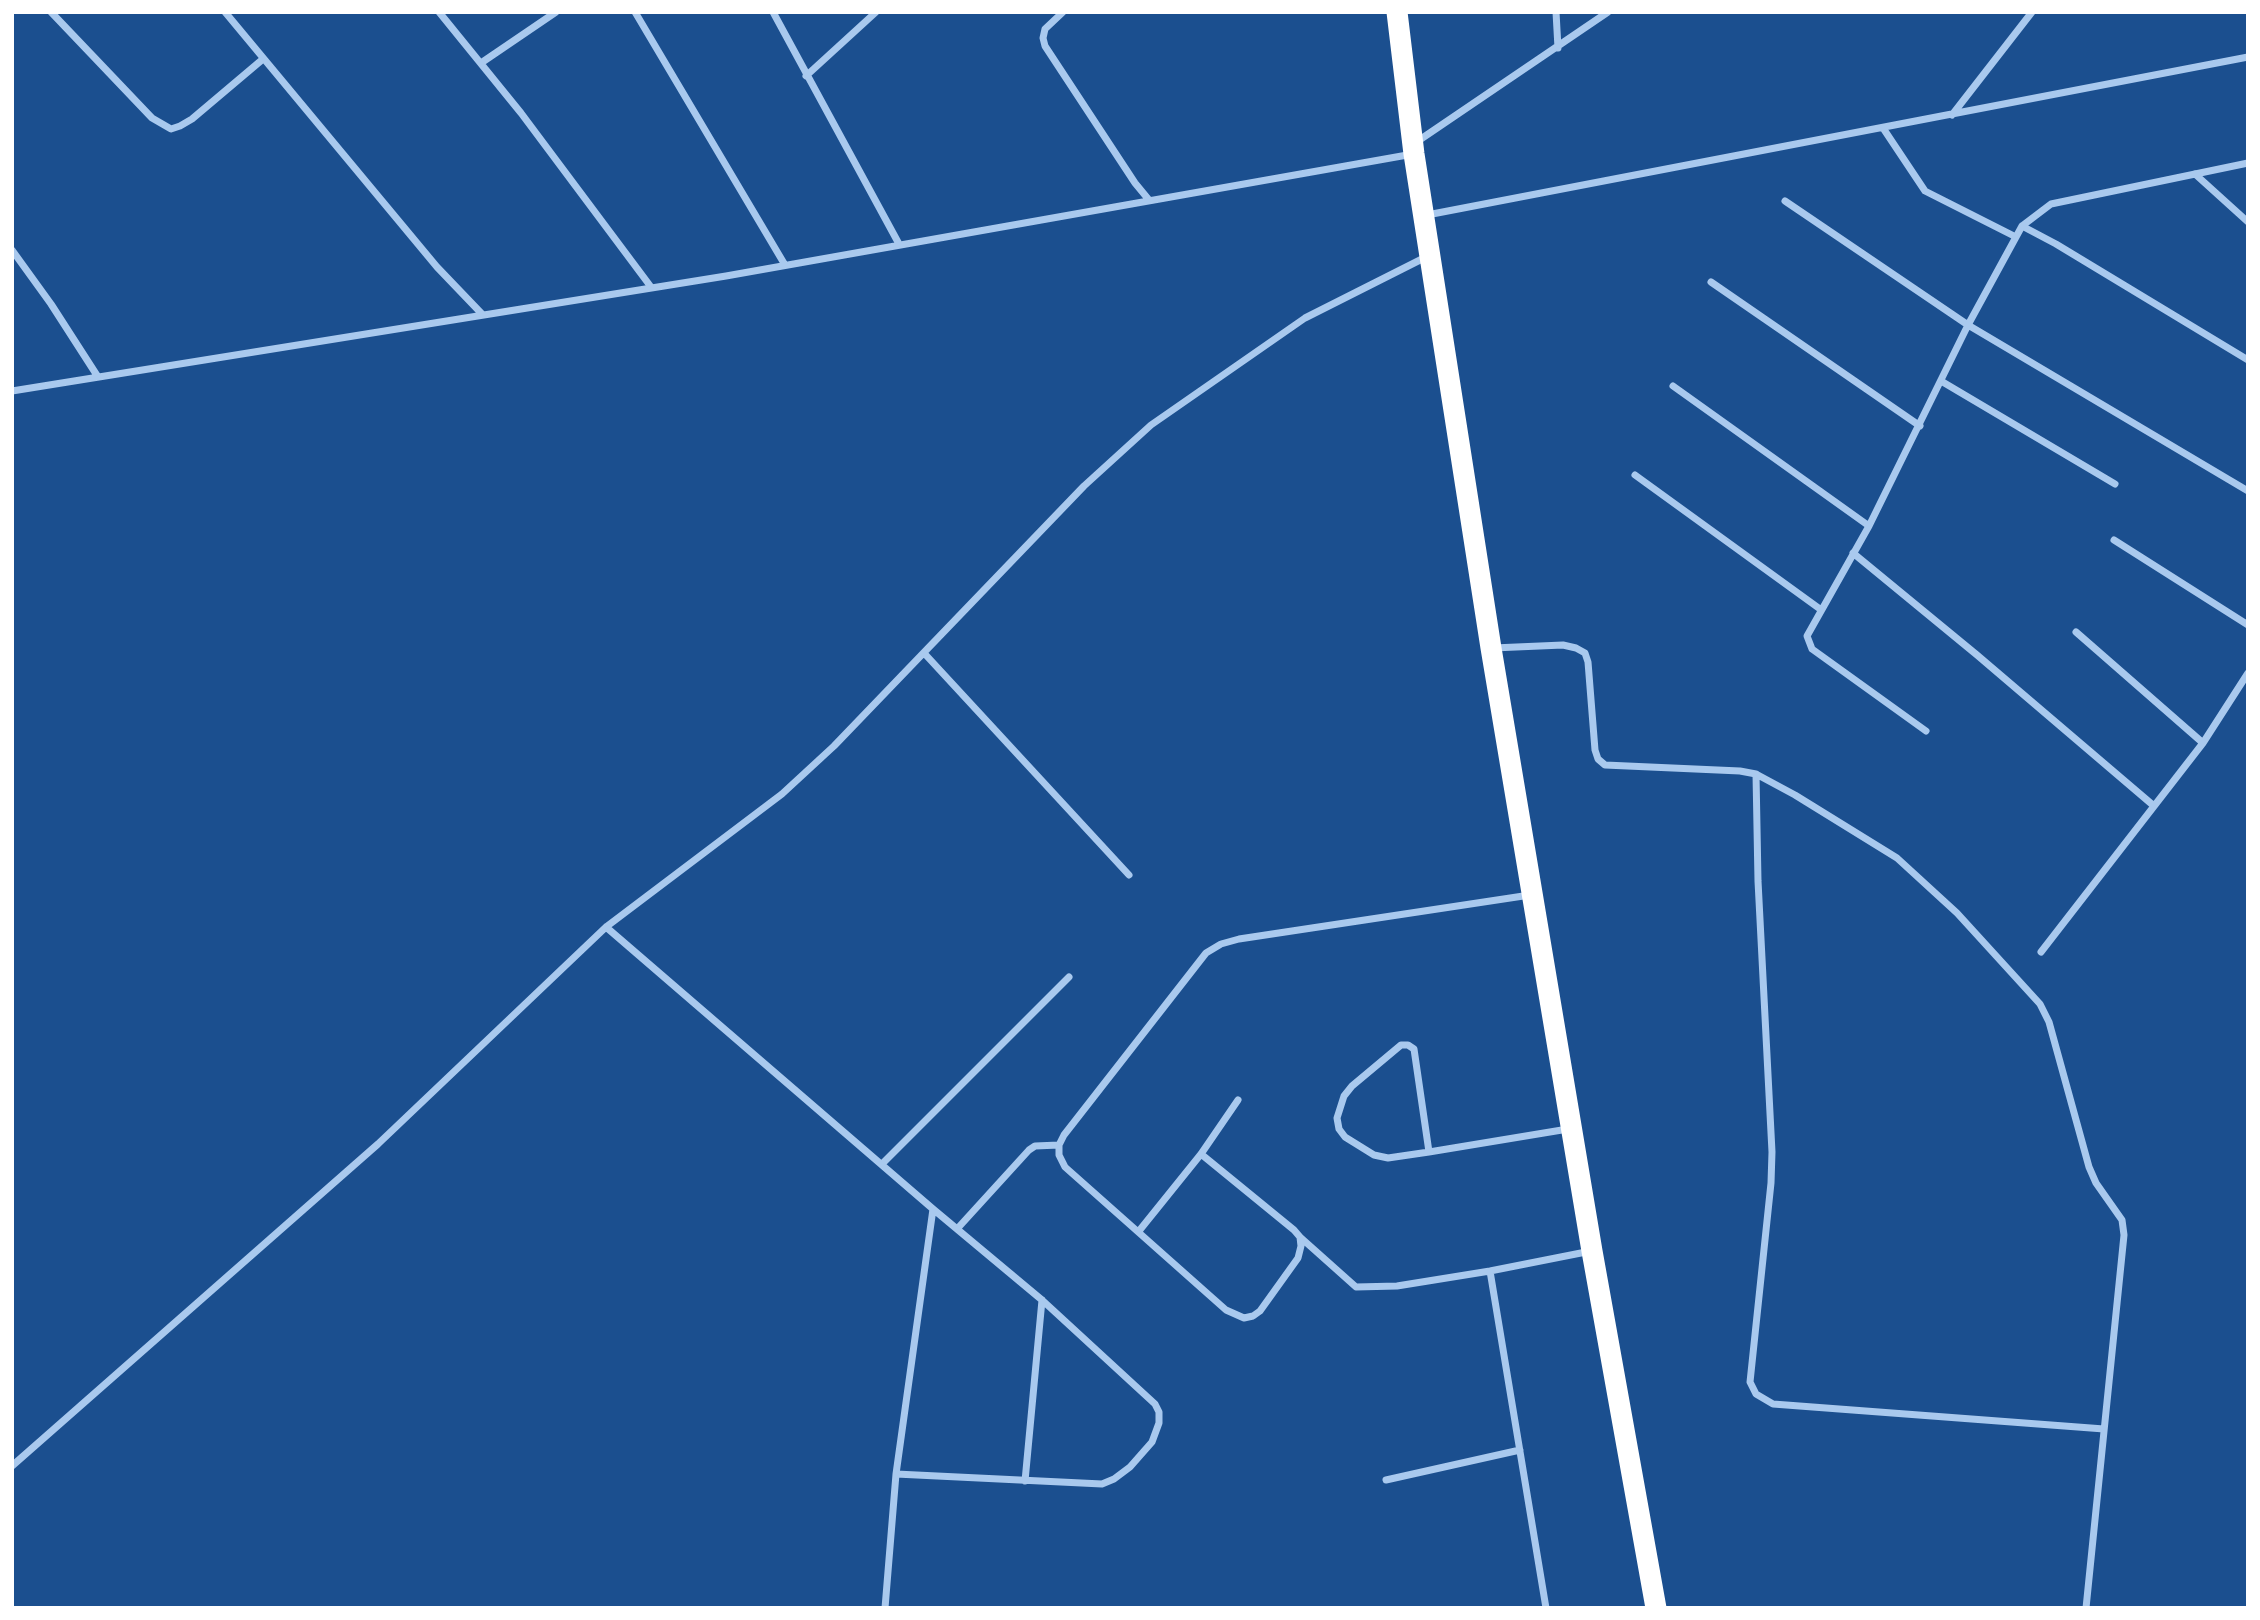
<!DOCTYPE html>
<html>
<head>
<meta charset="utf-8">
<style>
  body { margin:0 }
  #map { position:relative; width:2260px; height:1620px; overflow:hidden; background:#1b4f8f; font-family:"Fira Sans",sans-serif }
  canvas { display:block }
  .frame { position:absolute; inset:0; border:14px solid #fff; pointer-events:none }
</style>
</head>
<body>
<div id="map">
<canvas width="2260" height="1620"></canvas>
<div class="frame"></div>
</div>
<script>
const context = document.querySelector('canvas').getContext('2d');
context.lineJoin = 'round';
const poly = rows => new Path2D(rows.map(r => 'M' + r).join(''));
function trace(path, color, width, dash) { context.strokeStyle = color; context.lineWidth = width; context.lineCap = dash ? 'butt' : 'round'; context.setLineDash(dash || []); context.stroke(path); }
const street = poly([
  [51,12,152,118,171,129,180,126,192,119,263,59],
  [225,12,437,267,482,314],
  [439,12,521,113,651,287],
  [635,12,785,265],
  [773,12,899,244],
  [1063,12,1045,29,1043,38,1045,46,1135,183,1149,200],
  [1556,12,1558,48],
  [481,63,556,12],
  [806,76,876,12],
  [1952,115,2032,12],
  [1883,128,1925,191,2016,237],
  [1415,143,1608,12],
  [2195,174,2248,222],
  [1785,201,1968,325,2248,491],
  [1427,215,2248,57],
  [2022,226,2056,244,2248,360],
  [12,250,51,304,98,377],
  [1711,282,1920,426],
  [1941,381,2115,484],
  [1673,386,1869,526],
  [12,391,726,276,1413,154],
  [1635,475,1820,609],
  [2114,540,2248,625],
  [1853,553,1977,655,2154,806],
  [2076,632,2203,743],
  [1493,648,1563,645,1576,648,1585,653,1588,662,1595,750,1598,759,1605,765,1740,771,1756,774,1795,795,1897,858,1957,913,2040,1004,2049,1022,2089,1167,2096,1183,2122,1220,2124,1235,2086,1608],
  [924,653,1129,875],
  [1926,731,1812,649,1807,636,1869,526,1968,325,2022,226,2051,204,2248,163],
  [1756,774,1758,881,1772,1152,1771,1183,1750,1382,1756,1394,1773,1404,2104,1429],
  [606,927,933,1209,1042,1300,1155,1404,1159,1412,1159,1423,1152,1442,1130,1467,1114,1479,1102,1484,896,1474],
  [2041,952,2203,743,2248,673],
  [1429,1152,1414,1049,1408,1045,1401,1045,1352,1086,1344,1096,1337,1118,1339,1129,1345,1137,1374,1155,1388,1158,1429,1152,1568,1129],
  [1201,1154,1294,1230,1300,1237,1301,1246,1298,1258,1260,1311,1253,1316,1244,1318,1226,1310,1065,1167,1059,1155,1059,1145,1064,1135,1206,953,1221,944,1239,939,1530,895],
  [882,1164,1069,977],
  [957,1229,1029,1150,1035,1146,1059,1145],
  [1139,1231,1201,1154,1238,1100],
  [1300,1237,1356,1287,1397,1286,1490,1271,1591,1251],
  [1490,1271,1546,1608],
  [12,1466,378,1144,606,927,782,794,834,746,1084,486,1151,425,1305,318,1426,257],
  [1386,1480,1520,1450],
  [1025,1481,1042,1300],
  [885,1608,896,1474,933,1209]
]);
const highway = poly([
  [1397,12,1414,154,1491,648,1592,1251,1656,1608]
]);
trace(street, '#a9c9ee', 7);
trace(highway, '#fff', 21);
</script>
</body>
</html>
